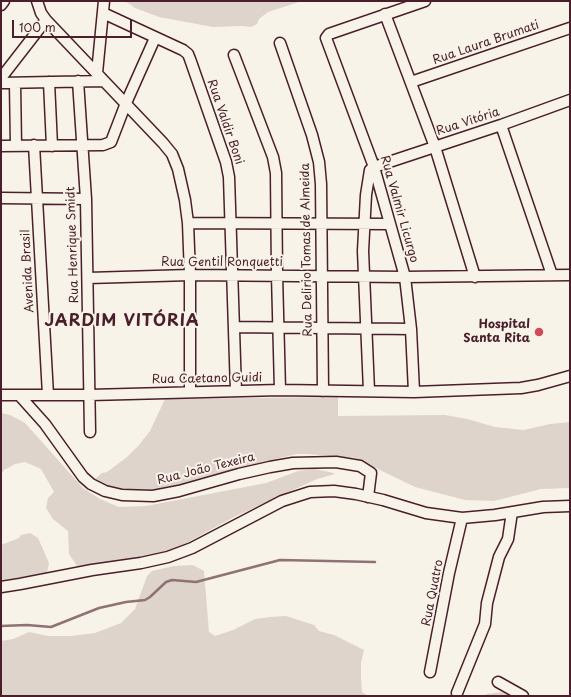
<!DOCTYPE html>
<html>
<head>
<meta charset="utf-8">
<style>
  body { margin:0 }
  #map { position:relative; width:571px; height:697px; overflow:hidden; background:#f7f3e8; font-family:"Playpen Sans",sans-serif }
  canvas { display:block }
  .frame { position:absolute; inset:0; border:2px solid #4a1f2b; pointer-events:none }
  .scale { position:absolute; left:12px; top:20px; width:120px; height:18px; box-sizing:border-box; border:2px solid #4a1f2b; border-top:0; padding-left:5px; font-size:12px; line-height:14px; white-space:nowrap; color:#4a1f2b; -webkit-text-stroke:3px #f7f3e8; paint-order:stroke }
</style>
</head>
<body>
<div id="map">
<canvas width="571" height="697"></canvas>
<div class="frame"></div>
<div class="scale">100 m</div>
</div>
<script>
const context = document.querySelector('canvas').getContext('2d');
context.lineJoin = 'round';
function paint(path, color) { context.fillStyle = color; context.fill(path, 'evenodd'); }
const poly = rows => new Path2D(rows.map(r => 'M' + r).join(''));
function trace(path, color, width, dash) { context.strokeStyle = color; context.lineWidth = width; context.lineCap = dash ? 'butt' : 'round'; context.setLineDash(dash || []); context.stroke(path); }
function write(font, color, halo, rows, align = 'center') {
  context.font = font + ' "Playpen Sans",sans-serif'; context.lineWidth = 4; context.setLineDash([]); context.textBaseline = 'middle'; context.strokeStyle = halo; context.fillStyle = color; for (const [text, x, y, turn = 0] of rows) {
    context.save(); context.translate(x, y); context.rotate((+turn || 0) * Math.PI / 180); context.textAlign = isNaN(turn) ? turn : align; if (halo) context.strokeText(text, 0, 0); context.fillText(text, 0, 0); context.restore();
  }
}
const green = poly([
  [125,1,316,1,299,2,268,12,259,19,257,24,251,27,242,26,213,27,159,17,135,8],
  [338,397,338,416,445,415,467,419,495,427,524,430,550,424,570,422,570,488,541,489,494,501,465,500,415,487,355,458,307,454,296,454,276,459,202,482,164,492,133,492,113,489,94,480,102,473,107,472,127,457,139,445,150,431,165,399],
  [1,413,10,415,25,423,83,488,100,499,119,507,146,506,266,483,298,471,314,469,330,472,335,474,317,479,234,517,179,547,143,558,77,566,69,554,68,531,53,519,46,508,48,498,54,492,41,469,25,462,15,464,4,470,1,475],
  [30,533,38,538,49,563,47,573,33,576,1,580,1,545,19,538,21,535],
  [193,565,204,571,209,632,215,636,233,630,255,619,270,617,286,616,314,625,319,631,334,635,364,650,361,663,361,677,362,692,368,696,1,696,1,641,13,639,29,632,48,636,71,636,95,633,121,623,135,609,147,576,152,571,174,566],
  [502,692,517,696,484,696,487,694]
]);
const stream = poly([
  [1,626,27,625,51,627,99,608,126,602,145,600,150,597,166,582,172,580,196,582,280,560,375,562]
]);
const minor = poly([
  [37,1,41,13,46,20,104,81],
  [1,5,4,1],
  [103,13,183,50,188,54,190,59,226,162,229,177,236,391],
  [385,14,435,147,475,277],
  [280,43,312,135,319,162,321,184,323,391],
  [234,55,273,157,276,173,277,275,280,390],
  [97,73,104,1],
  [1,78,46,20],
  [78,81,86,199,90,432],
  [49,82,52,146],
  [411,82,570,28],
  [1,83,104,81,163,143,172,154,178,169,185,200,188,223,190,275,190,392],
  [15,83,16,146],
  [501,125,552,275],
  [34,145,48,395],
  [1,146,103,145,111,142,126,103,155,38],
  [1,198,86,199],
  [188,223,390,224],
  [88,278,190,275,405,277,570,275],
  [234,327,411,329],
  [369,391,363,251,366,195,370,170,374,167,501,125,570,100],
  [414,392,411,329,405,277,374,167,326,38,329,34,425,1],
  [1,395,90,395,280,390,414,392,521,388,538,385,570,376],
  [19,395,45,424,83,477,91,484,105,491,122,495,153,496,179,491,239,474,270,467,293,463,336,462,360,466,371,473,368,497],
  [1,587,20,584,92,570,141,563,168,557,192,548,282,501,310,492,334,491,356,494,383,500,426,513,462,518,495,515,543,507,570,506],
  [430,672,449,573,462,518],
  [498,682,523,696],
  [457,693,485,624,487,603,499,557,508,539,512,512]
]);
const markers = [
  [539,332,5,"#d1495b"]
];
const streetNames = [
  ["Rua Laura Brumati",486,43,-19],
  ["Rua Valdir Boni",225,122,71],
  ["Rua Vitória",468,122,-18],
  ["Rua Valmir Licurgo",399,209,74],
  ["Rua Henrique Smidt",73,245,-92],
  ["Rua Delirio Tomas de Almeida",307,250,-91],
  ["Rua Gentil Ronquetti",222,263],
  ["Avenida Brasil",28,271,-93],
  ["Rua Caetano Guidi",207,379,-1],
  ["Rua João Texeira",206,469,-14],
  ["Rua Quatro",433,593,-79]
];
const poiNames = [
  ["Hospital",530,325],
  ["Santa Rita",530,339]
];
const districtNames = [
  ["JARDIM VITÓRIA",122,322]
];
paint(green, '#ded4cc');
trace(stream, '#8e7275', 2.5);
trace(minor, '#4a1f2b', 13);
trace(minor, '#f7f3e8', 10);
for (const [x, y, r, color] of markers) { const dot = new Path2D(); dot.arc(x, y, r, 0, 2 * Math.PI); context.fillStyle = color; context.fill(dot); trace(dot, '#f7f3e8', 1.5); }
write('12px', '#4a1f2b', '#f7f3e8', streetNames);
write('bold 12px', '#4a1f2b', '#f7f3e8', poiNames, 'right');
context.letterSpacing = '1px';
write('bold 16px', '#4a1f2b', '#f7f3e8', districtNames);
context.letterSpacing = '0px';
</script>
</body>
</html>
